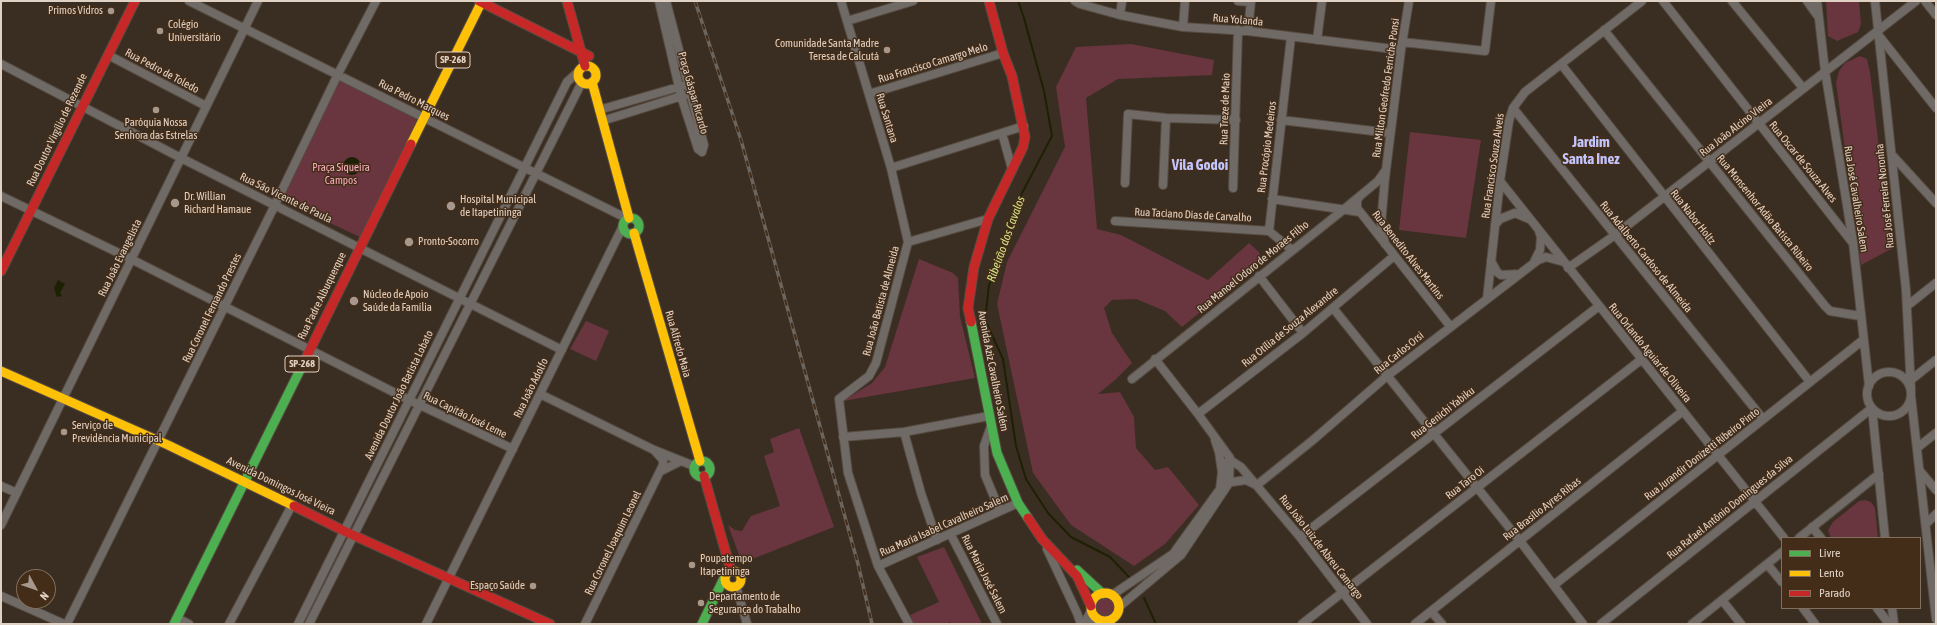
<!DOCTYPE html>
<html>
<head>
<meta charset="utf-8">
<style>
  body { margin:0 }
  #map { position:relative; width:1937px; height:625px; overflow:hidden; background:#3a2e22; font-family:"Asap Condensed",sans-serif }
  canvas { display:block }
  .frame { position:absolute; inset:0; border:2px solid #e0d1c5; pointer-events:none }
  .legend { position:absolute; left:1781px; top:537px; width:140px; height:72px; box-sizing:border-box; background:#442d18; border:1px solid #826f5d; margin:0; padding:5px 7px; list-style:none; font-size:12px; color:#e0d1c5 }
  .legend li { display:flex; align-items:center; gap:8px; height:20px }
  .legend b { width:20px; border:1px solid #826f5d }
  .north { position:absolute; left:16px; top:569px; width:40px; height:40px; box-sizing:border-box; background:#442d18; border:1px solid #826f5d; border-radius:50%; rotate:130deg; font-size:11px; font-weight:700; line-height:16px; text-align:center; color:#e0d1c5 }
  .north::after { content:''; display:block; margin:auto; width:14px; height:18px; background:#a6988c; clip-path:polygon(50% 0,100% 100%,50% 72%,0 100%) }
</style>
</head>
<body>
<div id="map">
<canvas width="1937" height="625"></canvas>
<div class="frame"></div>
<ul class="legend">
<li><b style="height:5px;background:#4caf50"></b>Livre</li>
<li><b style="height:5px;background:#ffc107"></b>Lento</li>
<li><b style="height:5px;background:#c62828"></b>Parado</li>
</ul>
<div class="north">N</div>
</div>
<script>
const context = document.querySelector('canvas').getContext('2d');
context.lineJoin = 'round';
function paint(path, color) { context.fillStyle = color; context.fill(path, 'evenodd'); }
const poly = rows => new Path2D(rows.map(r => 'M' + r).join(''));
function trace(path, color, width, dash) { context.strokeStyle = color; context.lineWidth = width; context.lineCap = dash ? 'butt' : 'round'; context.setLineDash(dash || []); context.stroke(path); }
function write(font, color, halo, rows, align = 'center') {
  context.font = font + ' "Asap Condensed",sans-serif'; context.lineWidth = 3; context.setLineDash([]); context.textBaseline = 'middle'; context.strokeStyle = halo; context.fillStyle = color; for (const [text, x, y, turn = 0] of rows) {
    context.save(); context.translate(x, y); context.rotate((+turn || 0) * Math.PI / 180); context.textAlign = isNaN(turn) ? turn : align; if (halo) context.strokeText(text, 0, 0); context.fillText(text, 0, 0); context.restore();
  }
}
const green = poly([
  [1826,1,1859,1,1861,24,1858,32,1837,41,1828,36],
  [1131,44,1214,60,1212,75,1118,79,1086,98,1097,229,1121,235,1208,280,1249,243,1259,252,1261,259,1254,268,1182,327,1165,311,1136,299,1112,300,1104,308,1112,333,1132,363,1115,380,1098,394,1120,392,1134,417,1136,448,1155,470,1168,467,1199,505,1165,544,1134,566,1071,525,1033,473,997,304,1007,262,1065,147,1056,87,1076,47],
  [1860,56,1867,59,1870,72,1891,249,1861,265,1836,83,1839,71,1845,63],
  [339,77,417,120,360,237,278,199],
  [1410,132,1481,140,1466,238,1399,230],
  [919,259,953,273,958,278,960,317,975,378,843,401,872,383,885,367],
  [586,321,609,331,596,361,570,349],
  [799,428,834,527,742,563,728,525,735,530,742,531,751,516,780,506,764,456,774,452,770,439],
  [1865,500,1871,502,1875,508,1878,538,1831,538,1828,530,1833,522,1859,501],
  [944,547,982,624,951,624,950,622,946,624,914,624,910,615,939,602,917,557],
  '1094 607a11 11 0 1 1 22 0a11 11 0 1 1-22 0Z'
]);
const water = poly([
  '343 166a9 9 0 1 1 18 0a9 9 0 1 1-18 0Z',
  [58,280,65,284,60,293,62,296,57,297,54,288]
]);
const stream = poly([
  [1018,1,1024,18,1044,91,1052,136,1022,193,989,285,985,320,1003,359,1016,446,1026,479,1048,513,1071,537,1110,557,1129,577],
  [1144,598,1156,624]
]);
const street = poly([
  [189,1,628,219],
  [659,1,681,96,698,149,702,152,704,145,666,1],
  [841,1,891,168,908,242,876,363,869,376,839,399,848,473,878,566,909,624],
  [1075,1,1080,4,1120,15,1183,27,1248,31,1401,50],
  [1238,1,1251,2],
  [1663,1,1852,242],
  [1732,1,1803,88],
  [1807,1,1817,15],
  [1817,1,1825,71,1853,242,1869,386],
  [1875,1,1906,290,1911,390],
  [1925,1,1936,15],
  [1120,15,1122,1],
  [847,21,913,1],
  [1183,27,1185,1],
  [1604,30,1825,306,1830,311,1860,316],
  [1248,31,1251,1],
  [1291,37,1269,231,1292,250],
  [1880,37,1936,108],
  [1317,40,1322,1],
  [1402,42,1485,51,1491,1],
  [108,55,206,106],
  [1,64,181,158,562,350],
  [1561,64,1810,382],
  [869,94,1003,53],
  [1513,108,1763,419],
  [599,110,682,86],
  [1281,120,1390,133],
  [602,121,685,95],
  [1002,133,1012,169],
  [1892,155,1936,203],
  [891,168,1024,126],
  [1500,181,1784,538],
  [1125,183,1128,114,1166,118,1236,120],
  [1163,185,1166,118],
  [1233,188,1238,30],
  [1,196,131,259,409,400,513,449],
  [1360,196,1357,200,1357,208,1450,326],
  [1272,199,1360,212],
  [1115,221,1269,231],
  [1495,225,1500,219,1515,213,1529,219],
  [908,242,988,219],
  [1385,244,1381,224,1385,178,1401,50,1409,1],
  [1491,261,1497,272,1501,275,1519,274],
  [1534,262,1540,250,1541,237,1539,231],
  [1568,268,1615,235,1916,1],
  [1259,276,1303,333],
  [1487,299,1500,181,1509,121,1513,108,1525,92,1642,1],
  [1907,306,1936,283],
  [1333,308,1520,541,1583,624],
  '1867 394a22 22 0 1 1 44 0a22 22 0 1 1-44 0Z',
  [1132,379,1343,210,1378,181,1385,171],
  [1912,379,1936,360],
  [540,394,654,450,694,466],
  [1911,396,1936,619],
  [1872,408,1885,538],
  [1198,414,1303,333,1394,256],
  [991,426,984,446,985,475,1000,511],
  [904,432,921,493,937,540],
  [843,437,904,432,989,416],
  [1917,448,1936,433],
  [1221,466,1230,460,1241,467,1300,537,1367,624],
  [661,471,681,461],
  [1920,471,1936,490],
  [1225,483,1246,480,1254,484],
  [1257,485,1313,440,1387,376,1538,260,1546,257,1564,262],
  [1,486,17,493],
  [1926,524,1936,514],
  [1,525,258,1],
  [1812,527,1821,538],
  [951,535,997,624],
  [1300,537,1599,306],
  [1799,538,1879,474],
  [1047,549,1077,613,1081,624],
  [1767,564,1782,582],
  [878,566,1018,503],
  [1554,585,1863,340],
  [736,586,747,624],
  [1112,595,1173,554,1220,489,1222,472,1219,452,1215,440],
  [1,596,64,624],
  [1722,600,1741,624],
  [1119,607,1181,555,1229,483,1230,458,1198,414,1155,359],
  [1803,608,1815,624],
  [1877,608,1889,624],
  [1892,608,1894,624],
  [1431,611,1442,624],
  [177,618,189,624],
  [67,624,272,211,338,74,376,1],
  [229,624,292,505],
  [298,624,567,82,579,71],
  [309,624,582,82],
  [426,624,623,226],
  [585,624,663,465,663,460,654,450],
  [1084,624,1091,611],
  [1090,624,1099,620],
  [1302,624,1642,359],
  [1415,624,1683,411],
  [1601,624,1872,408],
  [1692,624,1782,552]
]);
const fast = poly([
  '623 226a8 8 0 1 1 16 0a8 8 0 1 1-16 0Z',
  [971,322,997,453,1018,503,1028,518],
  '694 469a8 8 0 1 1 16 0a8 8 0 1 1-16 0Z',
  [1077,570,1103,594],
  [174,624,305,360],
  [702,624,725,576]
]);
const slow = poly([
  '578 75a9 9 0 1 1 18 0a9 9 0 1 1-18 0Z',
  [592,82,629,218],
  [411,144,482,1],
  [634,233,700,461],
  [1,371,168,445,294,506],
  '725 579a8 8 0 1 1 16 0a8 8 0 1 1-16 0Z',
  '1091 607a14 14 0 1 1 28 0a14 14 0 1 1-28 0Z'
]);
const jam = poly([
  [479,1,589,56],
  [567,1,585,66],
  [1,271,135,1],
  [971,322,968,308,974,267,988,219,1023,147,1025,137,1012,76,1003,53,989,1],
  [305,360,411,144],
  [704,476,731,571],
  [294,506,344,531,550,624],
  [1028,518,1042,539,1077,576,1091,606]
]);
const rail = poly([
  [695,1,741,140,858,564,872,624]
]);
const markers = [
  [111,11,4,"#a6988c"],
  [160,31,4,"#a6988c"],
  [887,50,4,"#a6988c"],
  [156,110,4,"#a6988c"],
  [175,203,5,"#a6988c"],
  [451,206,5,"#a6988c"],
  [409,242,5,"#a6988c"],
  [354,301,5,"#a6988c"],
  [64,432,4,"#a6988c"],
  [692,565,4,"#a6988c"],
  [533,586,4,"#a6988c"],
  [701,603,4,"#a6988c"]
];
const shields = [
  [453,60,34],
  [302,364,34]
];
const shieldNames = [
  ["SP-268",453,60],
  ["SP-268",302,364]
];
const poiNames = [
  ["Primos Vidros",103,11,"right"],
  ["Colégio",168,25],
  ["Universitário",168,38],
  ["Comunidade Santa Madre",879,44,"right"],
  ["Teresa de Calcutá",879,57,"right"],
  ["Paróquia Nossa",156,123,"center"],
  ["Senhora das Estrelas",156,136,"center"],
  ["Dr. Willian",184,197],
  ["Richard Hamaue",184,210],
  ["Hospital Municipal",460,200],
  ["de Itapetininga",460,213],
  ["Pronto-Socorro",418,242],
  ["Núcleo de Apoio",363,295],
  ["Saúde da Família",363,308],
  ["Serviço de",72,426],
  ["Previdência Municipal",72,439],
  ["Poupatempo",700,559],
  ["Itapetininga",700,572],
  ["Espaço Saúde",525,586,"right"],
  ["Departamento de",709,597],
  ["Segurança do Trabalho",709,610]
];
const streetNames = [
  ["Rua Yolanda",1238,20,5],
  ["Rua Francisco Camargo Melo",933,63,-17],
  ["Rua Pedro de Toledo",162,71,28],
  ["Rua Milton Geofredo Ferriche Ponsi",1386,88,-82],
  ["Praça Gáspar Ricardo",693,93,74],
  ["Rua Pedro Marques",414,100,27],
  ["Rua Treze de Maio",1225,109,-88],
  ["Rua Santana",887,118,73],
  ["Rua João Alcino Vieira",1736,127,-38],
  ["Rua Doutor Virgílio de Rezende",57,130,-64],
  ["Rua Procópio Medeiros",1267,147,-83],
  ["Rua Oscar de Souza Alves",1803,162,51],
  ["Rua Francisco Souza Alveis",1493,166,-82],
  ["Rua José Ferreira Noronha",1885,196,-96],
  ["Rua São Vicente de Paula",286,198,26],
  ["Rua José Cavalheiro Salem",1856,199,81],
  ["Rua Monsenhor Adão Batista Ribeiro",1765,213,51],
  ["Rua Taciano Dias de Carvalho",1193,215,3],
  ["Rua Nabor Holtz",1693,217,52],
  ["Rua Benedito Alves Martins",1408,255,52],
  ["Rua Adalberto Cardoso de Almeida",1646,257,51],
  ["Rua João Evangelista",120,258,-64],
  ["Rua Manoel Odoro de Moraes Filho",1253,267,-39],
  ["Rua Padre Albuquerque",322,296,-64],
  ["Rua João Batista de Almeida",881,301,-75],
  ["Rua Coronel Fernando Prestes",212,308,-64],
  ["Rua Otília de Souza Alexandre",1290,327,-39],
  ["Rua Alfredo Maia",678,344,74],
  ["Rua Carlos Orsi",1399,353,-39],
  ["Rua Orlando Aguiar de Oliveira",1650,353,51],
  ["Avenida Aziz Cavalheiro Salém",993,371,79],
  ["Rua João Adolfo",531,388,-64],
  ["Avenida Doutor João Batista Lobato",399,395,-64],
  ["Rua Genichi Yabiku",1443,413,-38],
  ["Rua Capitão José Leme",465,415,26],
  ["Rua Jurandir Donizetti Ribeiro Pinto",1702,454,-38],
  ["Rua Taro Oi",1465,483,-38],
  ["Avenida Domingos José Vieira",281,486,26],
  ["Rua Rafael Antônio Domingues da Silva",1730,507,-39],
  ["Rua Brasílio Ayres Ribas",1542,509,-38],
  ["Rua Maria Isabel Cavalheiro Salem",944,525,-24],
  ["Rua Coronel Joaquim Leonel",613,543,-64],
  ["Rua João Luiz de Abreu Camargo",1321,547,52],
  ["Rua Maria José Salem",984,574,63]
];
const parkNames = [
  ["Praça Siqueira",341,168],
  ["Campos",341,181]
];
const waterNames = [
  ["Ribeirão dos Cavalos",1006,239,-70]
];
const districtNames = [
  ["Jardim",1591,142],
  ["Santa Inez",1591,159],
  ["Vila Godoi",1200,165]
];
paint(green, '#69353f');
paint(water, '#1e2003');
trace(stream, '#1e2003', 2);
trace(street, '#564b41', 10);
trace(fast, '#564b41', 11);
trace(slow, '#564b41', 11);
trace(jam, '#564b41', 11);
trace(street, '#6f6a65', 8);
trace(fast, '#4caf50', 9);
trace(slow, '#ffc107', 9);
trace(jam, '#c62828', 9);
trace(rail, '#6c655e', 3.5);
trace(rail, '#442d18', 2, [6]);
for (const [x, y, r, color] of markers) { const dot = new Path2D(); dot.arc(x, y, r, 0, 2 * Math.PI); context.fillStyle = color; context.fill(dot); trace(dot, '#442d18', 1.5); }
for (const [x, y, w] of shields) { const box = new Path2D(); box.roundRect(x - w / 2, y - 8, w, 16, 3); context.fillStyle = '#442d18'; context.fill(box); trace(box, '#e0d1c5', 1); }
write('bold 10px', '#e0d1c5', null, shieldNames);
write('11px', '#e0d1c5', '#442d18', poiNames, 'left');
write('11px', '#e0d1c5', '#442d18', streetNames);
write('11px', '#fbaebe', '#442d18', parkNames);
write('italic 12px', '#d3e187', '#442d18', waterNames);
write('bold 15px', '#c2c4fd', '#442d18', districtNames);
</script>
</body>
</html>
